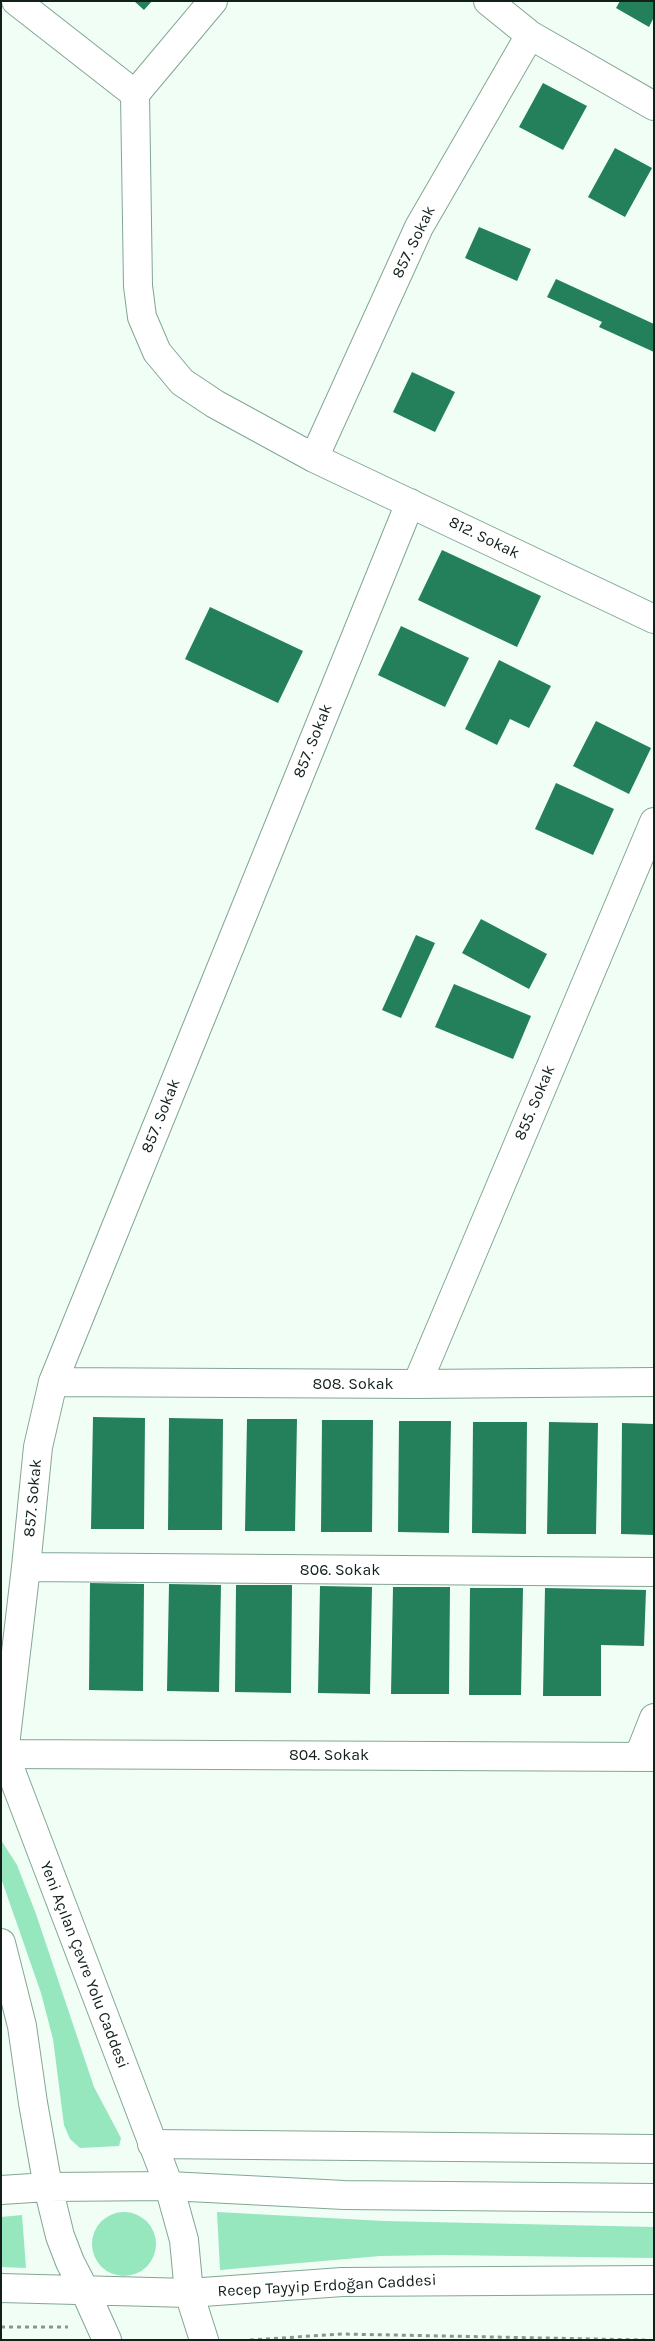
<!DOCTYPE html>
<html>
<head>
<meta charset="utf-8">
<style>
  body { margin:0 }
  #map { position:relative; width:655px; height:2341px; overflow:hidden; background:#f0fef6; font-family:Karla,sans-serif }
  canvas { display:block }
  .frame { position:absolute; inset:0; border:2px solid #122019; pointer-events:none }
</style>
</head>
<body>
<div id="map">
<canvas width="655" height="2341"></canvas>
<div class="frame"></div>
</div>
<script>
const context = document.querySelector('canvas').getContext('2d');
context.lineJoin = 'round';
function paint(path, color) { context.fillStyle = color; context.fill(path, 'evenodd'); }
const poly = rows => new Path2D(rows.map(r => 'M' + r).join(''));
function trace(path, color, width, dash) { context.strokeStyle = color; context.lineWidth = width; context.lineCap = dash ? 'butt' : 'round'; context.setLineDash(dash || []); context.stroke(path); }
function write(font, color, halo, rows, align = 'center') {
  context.font = font + ' Karla,sans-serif'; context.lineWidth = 4; context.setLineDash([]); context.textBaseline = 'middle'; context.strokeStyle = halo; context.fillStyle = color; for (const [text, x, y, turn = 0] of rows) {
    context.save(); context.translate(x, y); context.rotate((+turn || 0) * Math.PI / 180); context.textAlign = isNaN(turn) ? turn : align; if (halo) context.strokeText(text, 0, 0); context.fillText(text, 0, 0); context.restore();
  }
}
const green = poly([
  [1,1840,17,1865,36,1914,94,2087,121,2138,119,2146,80,2148,70,2139,64,2125,53,2039,41,1993,1,1878],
  '92 2244a32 32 0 1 1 64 0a32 32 0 1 1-64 0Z',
  [217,2212,384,2221,654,2227,654,2258,443,2255,380,2256,220,2270],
  [22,2215,26,2268,1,2267,1,2217]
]);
const building = poly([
  [134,1,152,1,144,10],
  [620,1,654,1,654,17,649,27,616,8],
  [543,83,587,106,563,150,519,127],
  [615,148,652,168,625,217,588,197],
  [479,227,531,249,517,281,465,258],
  [556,279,654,324,654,352,599,327,602,322,547,297],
  [412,372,455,392,435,432,393,412],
  [442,550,541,596,517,647,418,600],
  [210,607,303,651,278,703,185,659],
  [401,626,469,658,445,707,378,675],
  [499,660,551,686,529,728,510,719,497,745,465,729],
  [596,721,651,748,629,794,573,766],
  [556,783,614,809,593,855,535,829],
  [481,919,547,954,529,989,462,953],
  [416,935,435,943,401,1018,382,1010],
  [454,984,531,1016,513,1059,435,1027],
  [93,1417,145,1418,144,1529,91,1529],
  [169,1418,223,1419,222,1530,168,1530],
  [247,1419,297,1419,295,1531,245,1531],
  [322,1420,373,1420,372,1532,321,1532],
  [399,1421,451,1421,449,1533,398,1532],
  [473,1422,527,1422,526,1534,472,1533],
  [549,1422,598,1423,596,1534,547,1534],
  [622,1423,654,1424,654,1535,621,1534],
  [90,1583,144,1584,143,1691,89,1690],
  [169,1584,221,1585,219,1692,167,1691],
  [236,1585,292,1585,291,1693,235,1692],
  [320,1586,372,1587,370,1694,318,1693],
  [393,1587,450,1587,449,1694,391,1694],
  [470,1588,523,1588,521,1695,469,1695],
  [545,1588,646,1590,644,1646,601,1645,601,1696,543,1696]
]);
const path = poly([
  [1,2327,68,2327],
  [250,2340,342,2334,645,2340]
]);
const minor = poly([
  [16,1,135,94],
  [213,1,135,94,138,286,142,317,157,352,182,382,215,404,314,458,654,619],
  [488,1,530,35,654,106],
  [314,458,419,227,530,35],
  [53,1382,417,1384,654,1382],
  [417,1384,654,822],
  [26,1567,654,1572],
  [1,1754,654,1757],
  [4,1754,26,1567,38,1447,53,1382,410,503],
  [639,1756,654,1718],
  [152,2144,654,2149]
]);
const major = poly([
  [1,1745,169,2186,184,2240,189,2293,204,2340],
  [1,1943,22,2026,33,2103,48,2187,60,2236,70,2262,85,2291,107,2340],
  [1,2190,48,2187,169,2186,344,2195,654,2198],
  [1,2288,189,2293,342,2282,654,2280]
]);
const streetNames = [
  ["857. Sokak",414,242,-64],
  ["812. Sokak",484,538,26],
  ["857. Sokak",313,741,-68],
  ["855. Sokak",535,1103,-67],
  ["857. Sokak",161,1116,-68],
  ["808. Sokak",353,1384],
  ["857. Sokak",33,1498,-85],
  ["806. Sokak",340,1570],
  ["804. Sokak",329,1755],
  ["Yeni Açılan Çevre Yolu Caddesi",84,1965,69],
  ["Recep Tayyip Erdoğan Caddesi",327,2286,-3]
];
paint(green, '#96e6be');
paint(building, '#23805b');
trace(minor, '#83a694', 30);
trace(major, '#83a694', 30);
trace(path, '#899790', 3, [4, 4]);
trace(minor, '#fff', 28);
trace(major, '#fff', 28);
write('16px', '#122019', '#fff', streetNames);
</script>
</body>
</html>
